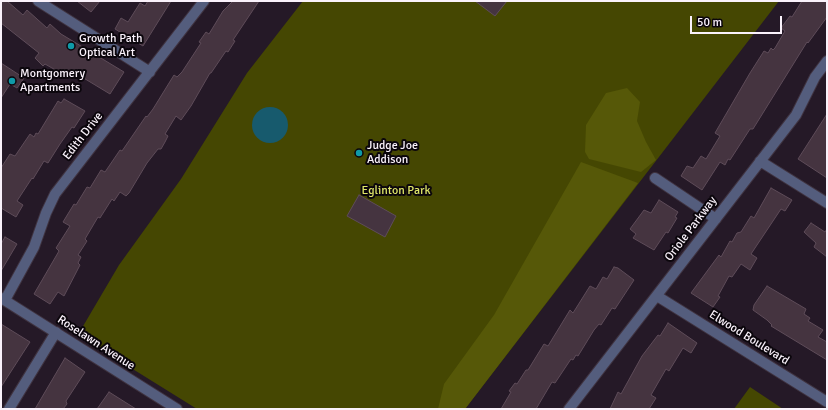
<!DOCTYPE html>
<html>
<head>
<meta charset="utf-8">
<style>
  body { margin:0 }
  #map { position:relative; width:828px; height:410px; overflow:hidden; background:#251927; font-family:Signika,sans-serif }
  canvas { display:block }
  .frame { position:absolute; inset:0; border:2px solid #faf2fb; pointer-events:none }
  .scale { position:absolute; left:690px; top:16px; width:92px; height:18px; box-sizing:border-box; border:2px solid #faf2fb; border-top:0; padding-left:5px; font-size:12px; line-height:14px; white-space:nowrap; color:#faf2fb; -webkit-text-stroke:3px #0b060c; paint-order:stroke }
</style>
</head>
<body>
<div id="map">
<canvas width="828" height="410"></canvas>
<div class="frame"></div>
<div class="scale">50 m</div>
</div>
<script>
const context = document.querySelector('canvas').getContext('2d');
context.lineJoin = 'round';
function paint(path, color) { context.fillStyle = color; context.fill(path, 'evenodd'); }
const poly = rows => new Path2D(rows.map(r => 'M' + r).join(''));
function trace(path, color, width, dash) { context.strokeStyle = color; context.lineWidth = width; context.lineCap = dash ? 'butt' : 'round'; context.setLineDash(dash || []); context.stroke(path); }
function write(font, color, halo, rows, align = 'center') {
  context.font = font + ' Signika,sans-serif'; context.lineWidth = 4; context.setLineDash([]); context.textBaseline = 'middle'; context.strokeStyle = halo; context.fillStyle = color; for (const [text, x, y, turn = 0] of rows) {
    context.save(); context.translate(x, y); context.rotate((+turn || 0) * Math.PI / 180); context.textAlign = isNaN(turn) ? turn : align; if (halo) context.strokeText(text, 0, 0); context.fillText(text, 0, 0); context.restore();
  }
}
const green = poly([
  [303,1,779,1,465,409,197,409,115,358,79,333,119,265,181,179,247,73],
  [750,387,783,409,734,409]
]);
const forest = poly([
  [627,88,640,102,637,121,646,142,656,160,641,172,589,159,585,152,586,125,606,93],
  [581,162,638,183,465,409,438,409,444,384,494,315]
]);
const water = poly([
  '252 125a18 18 0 1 1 36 0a18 18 0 1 1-36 0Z'
]);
const building = poly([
  [1,1,7,1,23,15,27,10,47,28,50,24,61,34,124,72,110,94,72,71,69,75,60,70,59,72,45,64,43,66,35,58,39,53,1,23,1,1],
  [77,1,100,1,91,12,77,1],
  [148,1,171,1,143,46,115,29,121,18,128,22,140,3,145,6,148,1],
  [233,1,259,1,233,40,235,41,228,52,226,51,211,73,210,73,191,106,181,120,176,116,165,134,168,136,165,142,161,149,158,149,147,163,129,193,126,196,120,192,114,201,112,199,100,218,98,217,85,239,87,241,78,255,81,257,78,263,80,265,64,296,58,292,50,304,34,294,59,251,56,248,70,226,63,222,74,204,76,205,87,187,90,188,101,170,105,172,120,150,122,151,146,116,147,117,153,109,174,75,177,77,182,72,201,43,199,42,206,32,209,34,223,11,233,1],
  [475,1,507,1,495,16,475,1],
  [802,1,827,1,827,17,808,43,807,42,753,129,750,129,730,160,728,159,725,165,720,162,702,190,681,176,687,166,693,168,701,156,706,159,720,136,715,133,750,73,764,51,768,53,771,48,773,50,775,48,785,31,781,28,790,16,792,17,802,1],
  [1,63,24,78,17,88,10,84,1,98,1,63],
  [64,99,85,111,74,128,72,127,60,144,48,163,44,161,33,179,32,178,17,201,23,205,16,217,1,208,1,168,10,154,15,156,30,134,34,137,36,133,38,134,58,101,61,103,64,99],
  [827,114,827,178,798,159,827,114],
  [771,188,792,200,785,211,781,209,751,254,757,258,750,270,741,264,732,277,729,276,718,296,720,297,713,307,691,293,719,255,721,257,730,241,732,242,737,233,741,232,751,216,754,218,771,188],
  [359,195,396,216,385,237,347,216,359,195],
  [659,200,678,212,675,217,677,218,668,233,666,232,654,250,633,238,636,234,630,229,644,210,651,213,659,200],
  [811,223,825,232,827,229,827,257,814,247,816,243,804,232,811,223],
  [5,237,17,244,1,271,1,244,5,237],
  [614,267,618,268,634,280,615,309,612,308,601,325,599,324,594,330,578,356,576,355,573,360,571,359,555,383,552,382,536,409,501,409,511,392,509,391,515,383,517,384,526,370,528,370,544,344,548,346,570,310,573,313,590,286,596,289,603,277,607,279,614,267],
  [767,286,806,309,804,314,810,318,808,321,823,330,818,337,827,342,827,360,771,326,772,325,767,320,753,310,754,305,767,286],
  [668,323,697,343,691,353,683,348,669,371,666,369,651,395,656,398,649,409,610,409,618,392,621,394,642,356,658,335,660,336,668,323],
  [1,324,30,342,1,387,1,324],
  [65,358,85,372,66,401,67,404,63,409,35,409,65,358],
  [109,392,136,409,97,409,109,392]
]);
const minor = poly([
  [38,1,150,72],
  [760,161,827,203],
  [655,178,716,219],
  [657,296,827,402],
  [1,298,177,409],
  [5,300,34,247,46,213,55,194,204,1],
  [9,409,56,332],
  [569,409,796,115,815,77,827,61]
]);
const markers = [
  [71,46,4,"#0f9aa8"],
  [12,81,4,"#0f9aa8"],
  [359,153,4,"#0f9aa8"]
];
const poiNames = [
  ["Growth Path",79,39],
  ["Optical Art",79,53],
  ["Montgomery",20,74],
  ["Apartments",20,88],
  ["Judge Joe",367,146],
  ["Addison",367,160]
];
const streetNames = [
  ["Edith Drive",83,136,-52],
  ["Oriole Parkway",691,229,-53],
  ["Elwood Boulevard",749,338,32],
  ["Roselawn Avenue",96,343,33]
];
const parkNames = [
  ["Eglinton Park",396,191]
];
paint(green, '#454702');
paint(forest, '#565808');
paint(water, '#175a6d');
paint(building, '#453440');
trace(building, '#5e4c59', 1);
trace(minor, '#3f3340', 12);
trace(minor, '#545d7d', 10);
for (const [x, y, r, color] of markers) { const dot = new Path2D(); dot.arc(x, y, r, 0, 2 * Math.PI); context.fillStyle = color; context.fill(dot); trace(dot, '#0b060c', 1.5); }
write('12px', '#faf2fb', '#0b060c', poiNames, 'left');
write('12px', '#faf2fb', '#0b060c', streetNames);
write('12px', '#dfe669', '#0b060c', parkNames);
</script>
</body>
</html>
